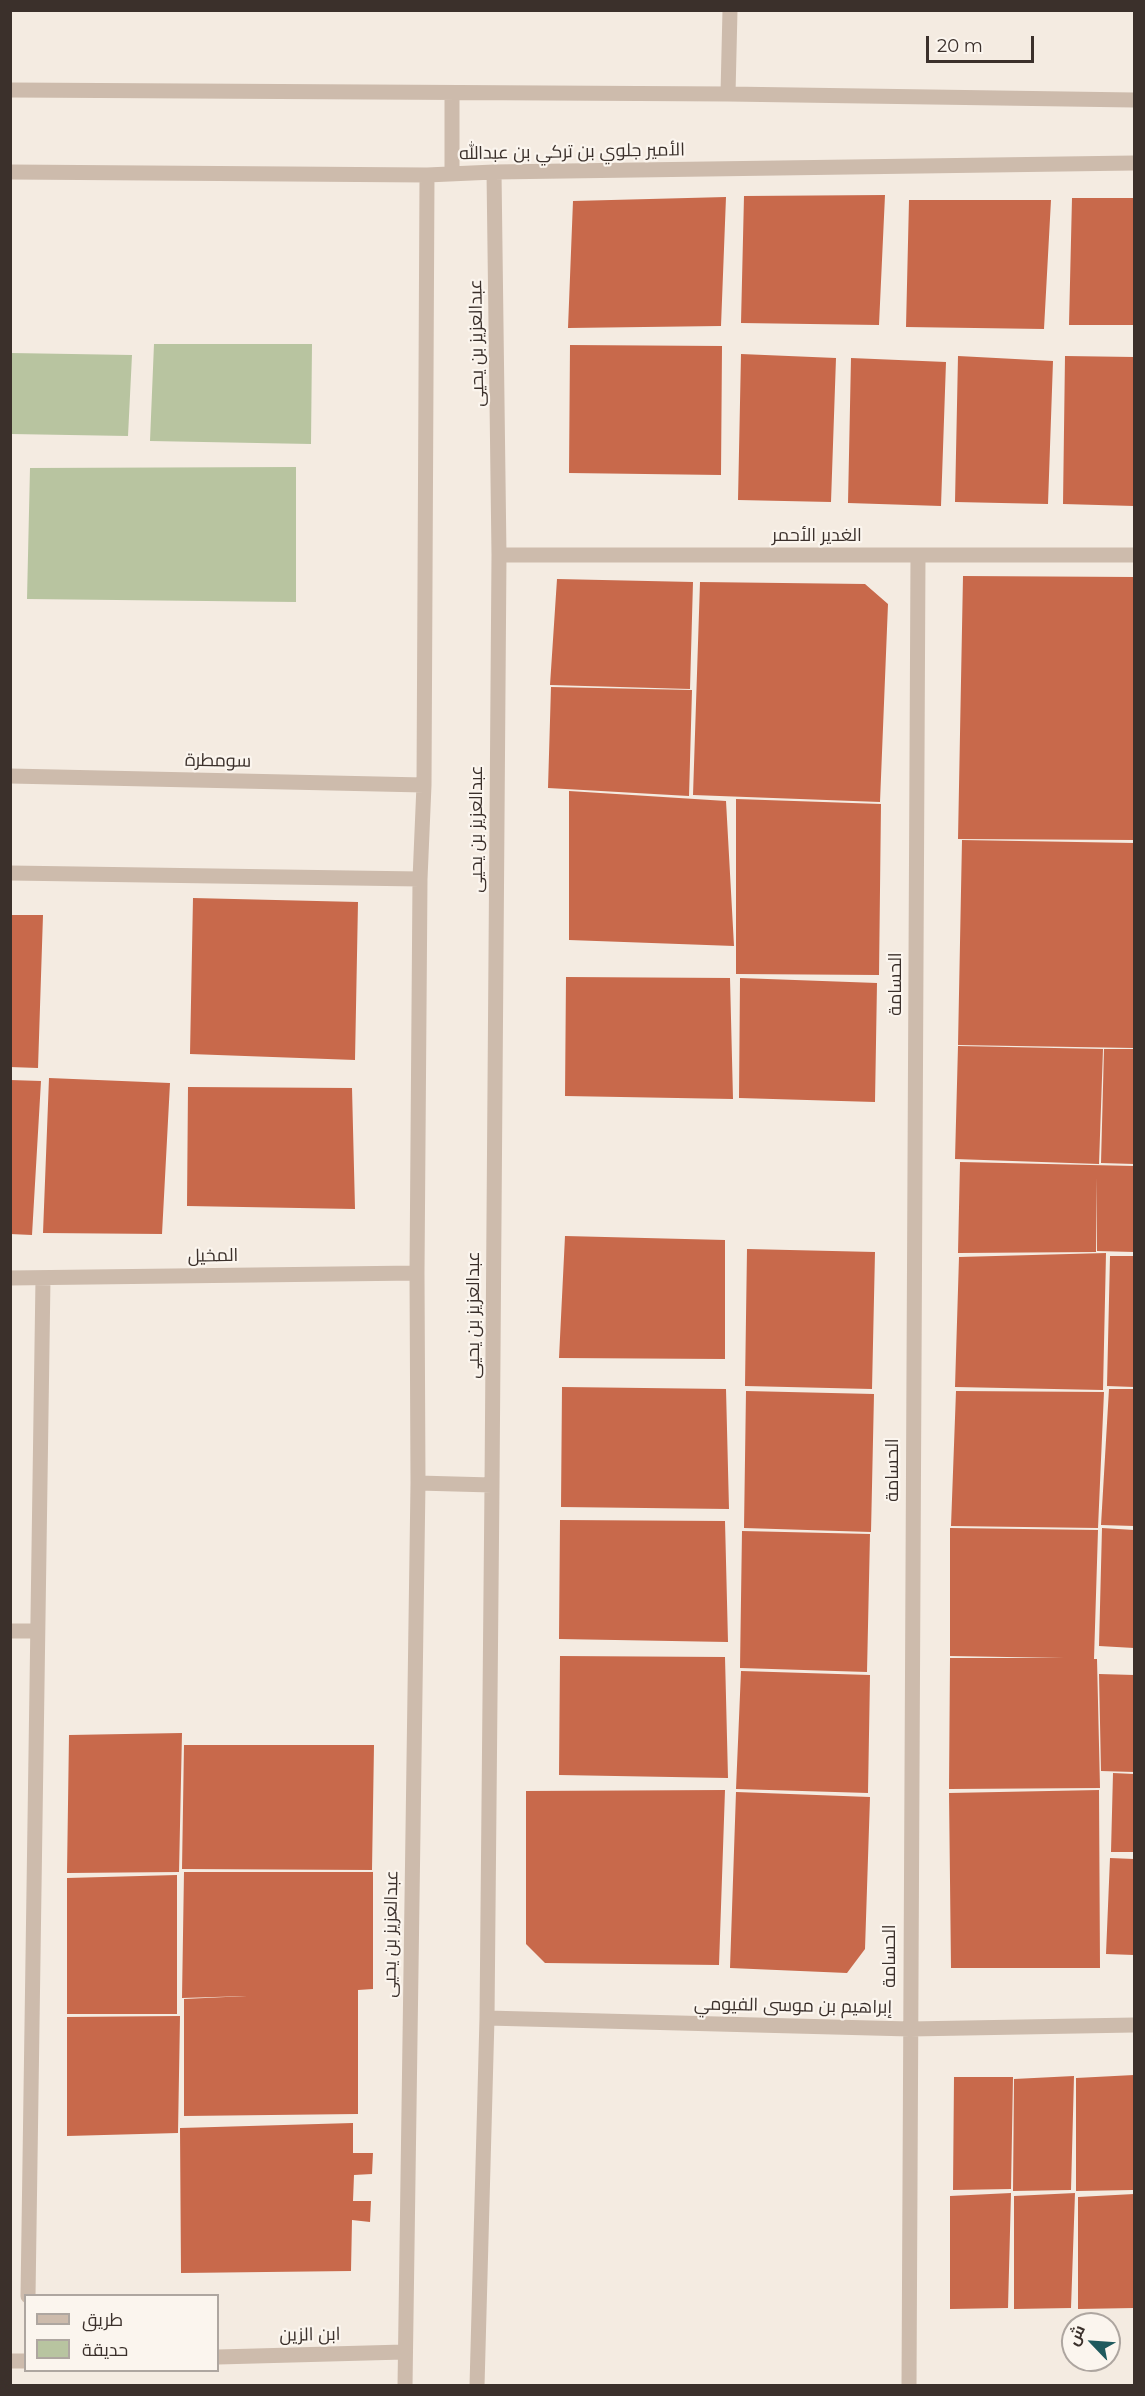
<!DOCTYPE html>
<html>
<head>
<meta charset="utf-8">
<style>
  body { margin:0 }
  #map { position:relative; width:1145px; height:2396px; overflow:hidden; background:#f4ebe1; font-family:Montserrat,Cairo,sans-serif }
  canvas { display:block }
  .frame { position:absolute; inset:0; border:12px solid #3b302b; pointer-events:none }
  .legend { position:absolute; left:24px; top:2294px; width:195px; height:78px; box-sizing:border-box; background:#fbf5ee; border:2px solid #aea6a0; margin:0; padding:8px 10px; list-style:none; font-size:18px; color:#3b302b }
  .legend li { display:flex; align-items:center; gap:12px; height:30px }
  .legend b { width:30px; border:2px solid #aea6a0 }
  .north { position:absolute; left:1061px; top:2312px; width:60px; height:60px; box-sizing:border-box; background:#fbf5ee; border:2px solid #aea6a0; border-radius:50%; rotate:295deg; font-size:16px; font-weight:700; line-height:24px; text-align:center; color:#3b302b }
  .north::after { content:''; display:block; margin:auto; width:21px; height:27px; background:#1f5a5e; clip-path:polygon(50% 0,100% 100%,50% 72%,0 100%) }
  .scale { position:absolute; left:926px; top:36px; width:108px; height:27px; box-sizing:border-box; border:3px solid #3b302b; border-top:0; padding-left:8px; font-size:18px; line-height:21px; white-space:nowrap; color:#3b302b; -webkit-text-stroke:4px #fbf5ee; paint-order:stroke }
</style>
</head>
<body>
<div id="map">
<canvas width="1145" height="2396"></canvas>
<div class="frame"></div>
<ul class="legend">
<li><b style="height:8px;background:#cdbbac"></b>طريق</li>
<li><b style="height:16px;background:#b8c4a0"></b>حديقة</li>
</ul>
<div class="north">ش</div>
<div class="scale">20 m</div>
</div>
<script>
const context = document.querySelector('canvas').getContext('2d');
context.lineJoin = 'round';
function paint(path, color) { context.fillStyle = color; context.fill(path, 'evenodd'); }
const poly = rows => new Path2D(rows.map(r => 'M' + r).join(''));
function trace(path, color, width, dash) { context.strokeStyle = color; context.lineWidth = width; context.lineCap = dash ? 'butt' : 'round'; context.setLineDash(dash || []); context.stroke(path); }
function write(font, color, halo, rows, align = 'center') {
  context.font = font + ' Montserrat,Cairo,sans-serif'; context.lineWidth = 4.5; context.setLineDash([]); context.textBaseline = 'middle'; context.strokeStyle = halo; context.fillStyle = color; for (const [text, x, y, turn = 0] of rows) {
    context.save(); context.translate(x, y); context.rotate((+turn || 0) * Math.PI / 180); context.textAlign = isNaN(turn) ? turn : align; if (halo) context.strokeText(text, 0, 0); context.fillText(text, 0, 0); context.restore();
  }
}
const green = poly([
  [154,344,312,344,311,444,150,441],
  [11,353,132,355,128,436,11,434],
  [296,467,296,602,27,599,30,468]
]);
const building = poly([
  [885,195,879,325,741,323,744,196],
  [726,197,721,326,568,328,573,201],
  [1072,198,1134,198,1134,325,1069,325],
  [909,200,1051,200,1044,329,906,327],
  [570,345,722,346,721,475,569,473],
  [741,354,836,358,831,502,738,500],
  [958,356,1053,361,1048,504,955,502],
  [1065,356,1134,357,1134,506,1063,504],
  [851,358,946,362,941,506,848,503],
  [963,576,1134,577,1134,840,958,839],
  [557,579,693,582,690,689,550,685],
  [700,582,865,584,888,604,880,802,693,795],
  [551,687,692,690,689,796,548,788],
  [569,791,726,801,734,946,569,940],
  [736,799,881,804,879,975,736,974],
  [962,840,1134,843,1134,1048,958,1045],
  [193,898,358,902,355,1060,190,1054],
  [10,915,43,915,38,1068,10,1067],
  [566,977,730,978,733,1099,565,1096],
  [740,978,877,983,875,1102,739,1098],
  [958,1046,1103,1049,1099,1164,955,1159],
  [1104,1049,1134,1049,1134,1164,1101,1163],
  [49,1078,170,1083,162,1234,43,1233],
  [10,1080,41,1081,32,1235,10,1234],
  [188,1087,352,1088,355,1209,187,1206],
  [960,1162,1134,1166,1134,1252,1097,1251,1097,1177,1096,1252,958,1253],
  [565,1236,725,1240,725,1359,559,1358],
  [747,1249,875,1252,872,1389,745,1386],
  [1106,1253,1103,1390,955,1387,959,1257],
  [1110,1256,1134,1256,1134,1387,1107,1386],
  [562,1387,726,1389,729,1509,561,1507],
  [1109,1389,1134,1389,1134,1526,1101,1525],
  [746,1391,874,1394,871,1532,744,1528],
  [956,1391,1104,1392,1098,1528,951,1526],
  [560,1520,725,1521,728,1642,559,1639],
  [950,1528,1098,1530,1094,1659,1097,1659,1100,1788,949,1789,950,1658,1064,1658,950,1656],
  [1102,1528,1134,1530,1134,1648,1099,1646],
  [742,1531,870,1534,867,1672,740,1668],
  [560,1656,725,1657,728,1778,559,1775],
  [741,1671,870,1675,868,1793,736,1789],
  [1099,1674,1134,1675,1134,1772,1101,1771],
  [182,1733,179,1872,67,1873,69,1735],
  [184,1745,374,1745,372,1870,182,1869],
  [1113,1773,1134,1774,1134,1852,1111,1852],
  [725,1790,719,1965,545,1963,526,1944,526,1791],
  [1099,1790,1100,1968,951,1968,949,1793],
  [736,1792,870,1797,865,1949,847,1973,730,1968],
  [1110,1858,1134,1859,1134,1955,1106,1954],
  [184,1872,373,1872,373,1989,358,1990,358,2114,184,2116,184,1999,247,1996,182,1998],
  [177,1875,177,2014,67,2014,67,1878],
  [180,2016,178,2133,67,2136,67,2017],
  [1134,2075,1133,2190,1076,2191,1076,2078],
  [1074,2076,1071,2190,1013,2191,1014,2079],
  [954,2077,1013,2077,1011,2189,953,2190],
  [353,2123,353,2153,373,2153,372,2174,354,2175,353,2201,371,2201,370,2222,352,2220,351,2271,181,2273,180,2128],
  [1011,2193,1008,2308,950,2309,950,2196],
  [1075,2193,1071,2308,1014,2309,1014,2196],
  [1134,2194,1134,2308,1078,2309,1078,2197]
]);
const street = poly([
  [10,90,728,94,1134,100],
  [728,94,730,10],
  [10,172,427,175,494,172,1134,163],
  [452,174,452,93],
  [499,555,1134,555],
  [10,776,424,785],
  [10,873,420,879],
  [10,1278,417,1273],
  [418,1483,492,1485],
  [10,1631,37,1631],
  [487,2018,910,2029,1134,2025],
  [28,2296,43,1278],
  [218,2357,404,2352],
  [10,2361,26,2361],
  [405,2386,418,1483,417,1273,420,879,424,785,427,175],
  [477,2386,487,2018,492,1485,499,555,494,172],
  [909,2386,918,555]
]);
const streetNames = [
  ["الأمير جلوي بن تركي بن عبدالله",572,152,-1],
  ["عبدالعزيز بن يحيى",477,343,-91],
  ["الغدير الأحمر",817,536],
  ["سومطرة",218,761,1],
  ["عبدالعزيز بن يحيى",477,829,-90],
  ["الحسامة",896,984,-90],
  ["المخيل",213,1256,-1],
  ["عبدالعزيز بن يحيى",474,1315,-90],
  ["الحسامة",893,1470,-90],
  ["عبدالعزيز بن يحيى",391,1934,-89],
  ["الحسامة",890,1956,-90],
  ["إبراهيم بن موسى الفيومي",793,2006,1],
  ["ابن الزين",310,2335,-1]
];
paint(green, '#b8c4a0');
paint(building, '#c8694b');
trace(street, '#cdbbac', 15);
write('18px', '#3b302b', '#fbf5ee', streetNames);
</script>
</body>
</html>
